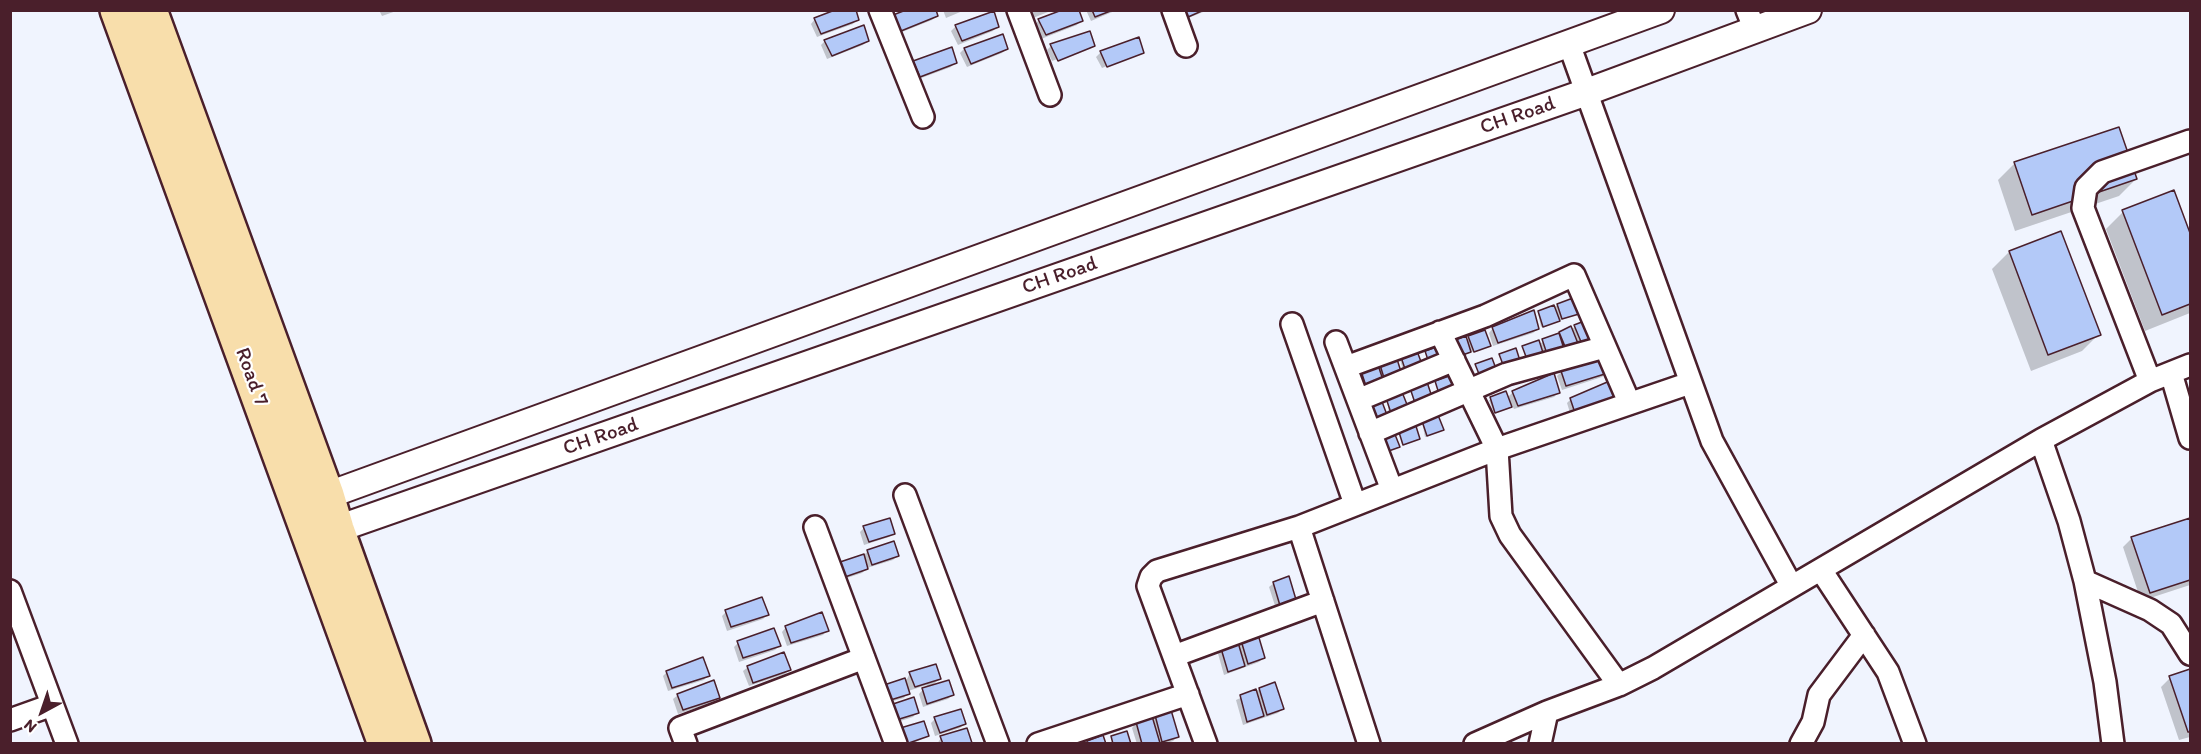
<!DOCTYPE html>
<html>
<head>
<meta charset="utf-8">
<style>
  body { margin:0 }
  #map { position:relative; width:2201px; height:754px; overflow:hidden; background:#f0f4fe; font-family:Itim,sans-serif }
  canvas { display:block }
  .frame { position:absolute; inset:0; border:12px solid #4a1f2b; pointer-events:none }
  .north { position:absolute; left:12px; top:682px; width:60px; height:60px; -webkit-text-stroke:4px #fff; paint-order:stroke; rotate:220deg; font-size:16px; font-weight:700; line-height:24px; text-align:center; color:#4a1f2b }
  .north::after { content:''; display:block; margin:auto; width:21px; height:27px; background:#4a1f2b; clip-path:polygon(50% 0,100% 100%,50% 72%,0 100%) }
</style>
</head>
<body>
<div id="map">
<canvas width="2201" height="754"></canvas>
<div class="frame"></div>
<div class="north">N</div>
</div>
<script>
const context = document.querySelector('canvas').getContext('2d');
context.lineJoin = 'round';
function paint(path, color) { context.fillStyle = color; context.fill(path, 'evenodd'); }
const poly = rows => new Path2D(rows.map(r => 'M' + r).join(''));
function trace(path, color, width, dash) { context.strokeStyle = color; context.lineWidth = width; context.lineCap = dash ? 'butt' : 'round'; context.setLineDash(dash || []); context.stroke(path); }
function write(font, color, halo, rows, align = 'center') {
  context.font = font + ' Itim,sans-serif'; context.lineWidth = 4.5; context.setLineDash([]); context.textBaseline = 'middle'; context.strokeStyle = halo; context.fillStyle = color; for (const [text, x, y, turn = 0] of rows) {
    context.save(); context.translate(x, y); context.rotate((+turn || 0) * Math.PI / 180); context.textAlign = isNaN(turn) ? turn : align; if (halo) context.strokeText(text, 0, 0); context.fillText(text, 0, 0); context.restore();
  }
}
const shadow = poly([
  [379,10,399,10,382,16],
  [943,10,965,10,946,18],
  [1030,10,1053,10,1033,18],
  [1086,10,1117,10,1091,21],
  [1168,10,1208,10,1174,24],
  [993,13,998,26,993,31,958,45,951,31,956,26],
  [894,16,936,16,932,20,897,34],
  [815,19,857,19,853,24,817,37,811,24],
  [1039,20,1081,20,1077,25,1041,39,1035,25],
  [1002,36,1006,49,1002,53,967,67,960,53,964,49],
  [825,41,867,41,863,45,827,59,821,45],
  [1051,46,1093,46,1052,61,1047,50],
  [951,49,955,62,951,67,916,80,909,66,913,62],
  [1101,52,1142,52,1102,68,1096,57],
  [2015,163,2136,179,2119,196,2015,231,1998,180],
  [2173,192,2190,238,2190,313,2145,331,2106,229,2123,212],
  [2009,252,2099,334,2082,351,2031,371,1992,269],
  [1572,300,1575,315,1541,327,1538,313],
  [1586,322,1582,350,1526,362,1523,347,1539,344],
  [1493,328,1538,329,1533,333,1493,346,1489,333],
  [1469,338,1489,346,1453,359,1466,341],
  [1417,353,1404,373,1400,360],
  [1381,366,1400,374,1365,387,1360,374],
  [1561,372,1606,373,1602,377,1562,390,1557,376],
  [1611,382,1571,416,1567,403,1571,399],
  [1411,389,1430,397,1414,404],
  [1513,392,1558,393,1554,397,1514,409,1512,405,1494,413,1489,400,1507,398],
  [1387,399,1406,407,1389,414],
  [1422,422,1442,430,1425,437],
  [1399,430,1419,439,1402,445],
  [2190,519,2190,585,2141,601,2123,547,2132,538],
  [864,528,893,533,889,537,864,545,860,532],
  [868,551,897,556,893,560,867,568,862,573,838,581],
  [1274,583,1296,602,1277,612,1269,587],
  [726,612,767,615,763,619,727,631,722,616],
  [786,627,827,630,823,635,787,646,782,632],
  [1241,638,1263,658,1259,662,1224,675,1217,650],
  [738,643,779,646,775,650,739,662,734,647],
  [748,667,789,670,785,674,749,686,743,671],
  [2190,671,2190,737,2179,740,2161,687,2170,678],
  [667,672,708,675,704,680,668,691,663,676],
  [910,673,940,678,931,687,952,695,948,699,923,707,919,694,927,685,908,691,904,698,879,705,879,688,907,679],
  [1260,689,1282,709,1278,713,1243,725,1236,700],
  [678,695,719,698,714,702,678,714,673,699],
  [884,711,917,712,913,717,888,725],
  [1170,712,1178,736,1173,741,1165,744,1137,744,1132,728,1136,723,1151,718,1152,720],
  [935,719,964,724,960,728,935,736,931,723],
  [927,736,912,744,897,744],
  [941,738,970,743,937,744]
]);
const building = poly([
  [835,10,856,10,859,20,821,34,814,18,835,10],
  [906,10,936,10,938,16,901,31,893,15,906,10],
  [1062,10,1079,10,1083,21,1046,35,1038,19,1062,10],
  [1092,10,1113,10,1095,17,1092,10],
  [1174,10,1204,10,1179,21,1174,10],
  [994,11,999,27,962,41,955,25,994,11],
  [864,25,869,41,832,56,824,40,864,25],
  [1090,31,1095,46,1058,61,1050,44,1090,31],
  [1003,34,1008,49,971,64,964,48,1003,34],
  [1139,37,1144,53,1107,67,1100,51,1139,37],
  [952,47,957,63,920,77,913,61,952,47],
  [2119,127,2137,179,2032,215,2014,162,2119,127],
  [2174,190,2190,233,2190,304,2162,315,2122,210,2174,190],
  [2061,231,2101,335,2048,355,2009,251,2061,231],
  [1573,298,1579,314,1562,319,1557,304,1573,298],
  [1554,305,1560,321,1543,327,1538,311,1554,305],
  [1534,310,1539,329,1498,343,1492,327,1534,310],
  [1587,320,1597,345,1584,349,1574,325,1587,320],
  [1571,326,1581,351,1569,356,1559,332,1571,326],
  [1485,330,1491,346,1474,352,1468,336,1485,330],
  [1559,333,1564,349,1547,354,1542,339,1559,333],
  [1466,336,1471,352,1454,358,1449,342,1466,336],
  [1539,340,1544,356,1528,362,1522,346,1539,340],
  [1442,345,1447,361,1430,366,1425,351,1442,345],
  [1516,348,1521,364,1505,370,1499,354,1516,348],
  [1417,351,1423,367,1406,372,1401,357,1417,351],
  [1602,353,1608,373,1566,386,1561,371,1602,353],
  [1492,358,1498,374,1481,379,1475,364,1492,358],
  [1397,359,1402,375,1385,381,1380,365,1397,359],
  [1378,365,1383,380,1366,386,1361,371,1378,365],
  [1554,373,1560,393,1518,406,1512,391,1554,373],
  [1452,375,1457,391,1440,397,1435,381,1452,375],
  [1612,380,1617,400,1575,413,1570,398,1612,380],
  [1427,382,1432,397,1415,403,1410,388,1427,382],
  [1506,391,1512,407,1495,413,1490,397,1506,391],
  [1402,392,1408,407,1391,413,1386,398,1402,392],
  [1381,399,1387,415,1370,420,1364,405,1381,399],
  [1438,415,1444,430,1427,436,1422,421,1438,415],
  [1415,423,1420,439,1403,445,1398,429,1415,423],
  [1394,432,1400,447,1383,453,1378,437,1394,432],
  [890,518,895,534,869,542,863,526,890,518],
  [2190,518,2190,580,2150,593,2131,537,2190,518],
  [894,541,899,556,872,565,867,550,894,541],
  [864,554,868,569,842,578,837,563,864,554],
  [1289,576,1297,603,1281,609,1273,582,1289,576],
  [762,597,769,615,731,627,725,610,762,597],
  [822,612,829,631,791,643,785,626,822,612],
  [774,628,781,646,743,658,737,641,774,628],
  [1257,631,1265,658,1248,664,1240,637,1257,631],
  [1237,639,1245,666,1228,672,1220,645,1237,639],
  [784,652,791,670,753,683,747,666,784,652],
  [703,657,710,676,672,688,666,671,703,657],
  [936,664,941,679,915,687,909,672,936,664],
  [2190,669,2190,732,2188,732,2169,676,2190,669],
  [905,678,910,694,884,702,878,687,905,678],
  [714,680,720,698,683,710,677,694,714,680],
  [949,680,954,695,927,704,922,688,949,680],
  [1275,682,1284,709,1267,715,1259,688,1275,682],
  [1256,689,1264,716,1247,722,1240,695,1256,689],
  [914,697,919,713,893,721,887,706,914,697],
  [961,709,966,724,940,733,934,717,961,709],
  [1171,710,1179,737,1162,742,1155,715,1171,710],
  [1152,716,1160,743,1142,744,1136,722,1152,716],
  [924,721,929,736,906,744,897,729,924,721],
  [967,728,972,743,943,744,940,736,967,728],
  [1127,731,1131,744,1113,744,1111,736,1127,731],
  [1103,735,1106,744,1088,744,1087,741,1103,735]
]);
const minor = poly([
  [880,10,923,117],
  [1018,10,1050,95],
  [1173,10,1186,46],
  [1747,10,1755,30],
  [1569,44,1712,441,1791,585],
  [1292,324,1355,504],
  [1440,332,1497,449,1501,516,1510,535,1619,685],
  [1336,342,1392,490],
  [1346,367,1485,316,1574,275,1629,402],
  [2171,373,2190,438],
  [2150,381,2083,208,2086,188,2102,172,2190,141],
  [1358,400,1454,360],
  [1370,433,1507,374,1605,347],
  [2041,440,2069,521,2085,581,2105,682,2113,744],
  [905,495,998,744],
  [815,527,896,744],
  [1299,527,1369,744],
  [1821,570,1888,672,1915,744],
  [2085,581,2150,610,2171,624,2190,654],
  [10,591,67,744],
  [1174,656,1323,601],
  [10,720,52,705],
  [686,744,680,728,864,658],
  [1038,744,1188,694],
  [1206,744,1148,586,1151,577,1157,571,1299,527,1497,449,1690,383],
  [1475,744,1547,712,1619,685,1653,668,2041,440,2150,381,2190,365],
  [1540,744,1547,712],
  [1801,744,1813,722,1819,695,1864,635]
]);
const tertiary = poly([
  [309,502,1661,10],
  [320,535,1584,93,1808,10]
]);
const primary = poly([
  [117,10,385,744],
  [150,10,327,495,337,529,414,744]
]);
const streetNames = [
  ["CH Road",1518,116,-19],
  ["CH Road",1060,276,-19],
  ["Road 7",251,377,70],
  ["CH Road",601,437,-19]
];
paint(shadow, '#0003');
paint(building, '#b3c9f8');
trace(building, '#4a1f2b', 1.5);
trace(minor, '#4a1f2b', 26);
trace(tertiary, '#4a1f2b', 30);
trace(primary, '#4a1f2b', 38);
trace(minor, '#fff', 21);
trace(tertiary, '#fff', 26);
trace(primary, '#f8deab', 33);
write('21px', '#4a1f2b', '#fff', streetNames);
</script>
</body>
</html>
